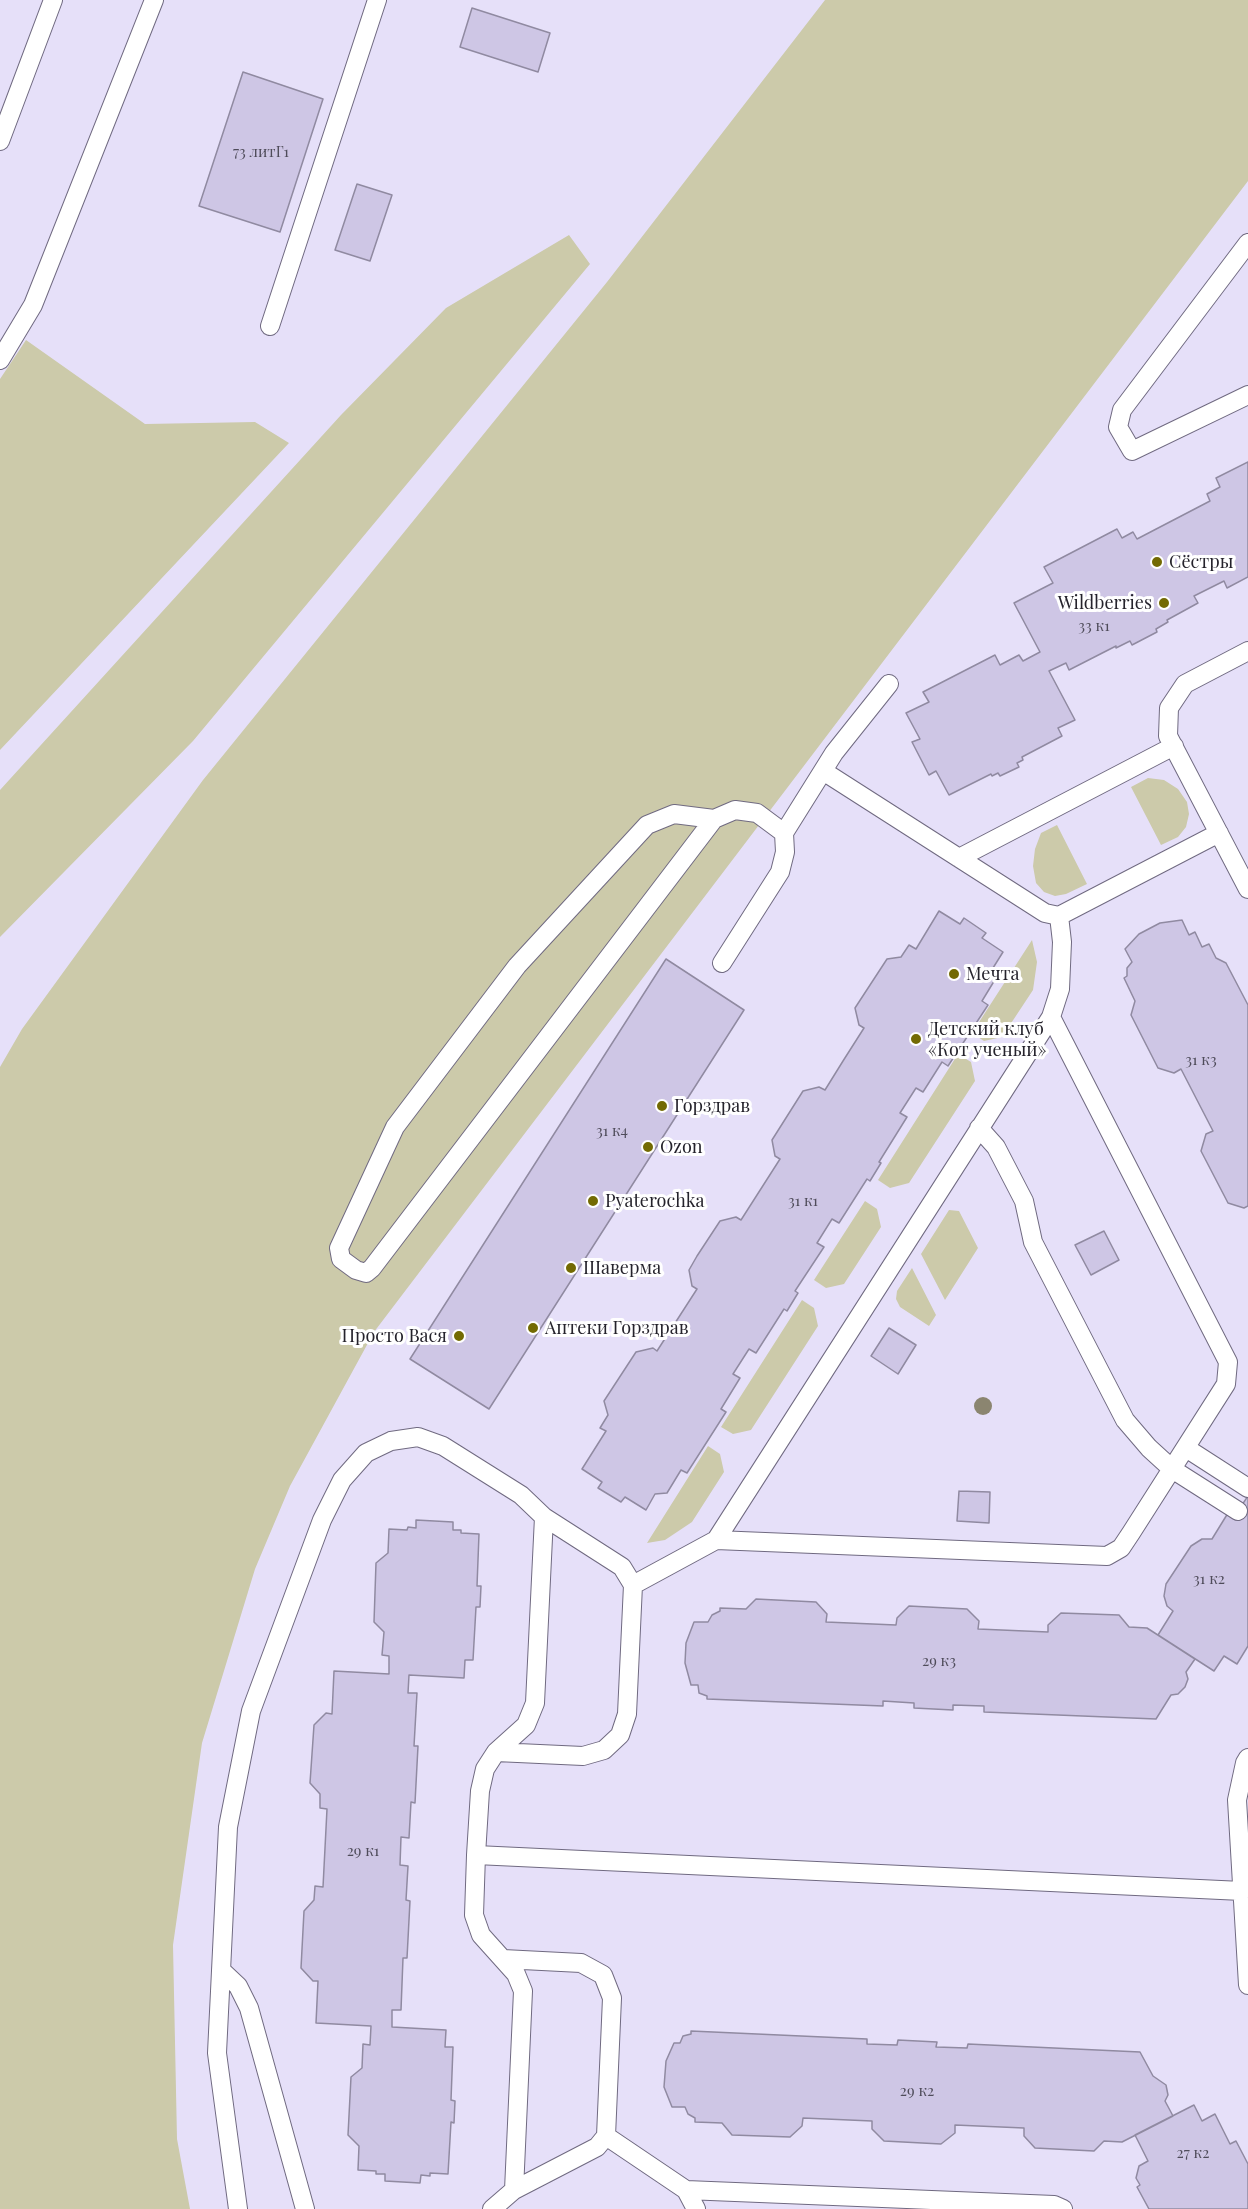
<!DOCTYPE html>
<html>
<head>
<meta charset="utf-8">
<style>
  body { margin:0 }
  canvas { display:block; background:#e6e0f9 }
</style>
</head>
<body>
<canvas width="1248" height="2209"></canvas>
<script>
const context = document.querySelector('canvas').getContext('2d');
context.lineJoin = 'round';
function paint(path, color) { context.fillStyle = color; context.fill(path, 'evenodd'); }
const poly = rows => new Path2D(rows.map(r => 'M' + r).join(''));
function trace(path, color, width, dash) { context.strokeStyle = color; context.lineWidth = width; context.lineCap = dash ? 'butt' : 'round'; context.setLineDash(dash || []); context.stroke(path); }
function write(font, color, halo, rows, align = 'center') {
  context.font = font + ' "Playfair Display",serif'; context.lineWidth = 6; context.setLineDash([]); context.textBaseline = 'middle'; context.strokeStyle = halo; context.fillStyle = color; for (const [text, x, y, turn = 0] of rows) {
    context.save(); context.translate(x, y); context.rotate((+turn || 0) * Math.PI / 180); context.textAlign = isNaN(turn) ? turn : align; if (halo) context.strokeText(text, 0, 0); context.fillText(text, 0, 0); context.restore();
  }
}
const green = poly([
  [825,0,1248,0,1248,181,374,1332,290,1486,255,1569,202,1743,173,1945,177,2139,190,2209,0,2209,0,1067,22,1029,203,780,607,282],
  [569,235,590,264,193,741,0,937,0,790,341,415,446,308],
  [26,340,145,424,255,422,289,443,0,750,0,379],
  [1148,778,1164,780,1178,789,1187,802,1189,814,1186,827,1178,837,1161,845,1131,787],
  [1057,825,1087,884,1066,894,1055,896,1044,892,1036,883,1033,866,1035,849,1041,833],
  [1032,940,1037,962,1033,990,1002,1037,984,1041,972,1033],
  [958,1054,971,1062,975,1081,909,1183,890,1188,878,1180],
  [865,1201,877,1209,881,1227,844,1284,826,1288,814,1280],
  [949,1210,959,1211,978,1248,945,1300,921,1254],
  [912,1268,936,1315,929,1326,900,1307,896,1299,897,1291],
  [802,1300,814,1308,818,1326,751,1430,733,1434,721,1427],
  [708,1446,720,1454,724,1472,692,1522,665,1540,647,1543]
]);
const building = poly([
  [472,8,550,33,538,72,460,47,472,8],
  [243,72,323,99,280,232,199,206,243,72],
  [357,184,392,195,370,261,335,250,357,184],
  [1248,462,1248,577,1227,588,1224,581,1194,596,1198,603,1167,620,1168,622,1156,629,1157,632,1132,645,1130,641,1116,648,1116,646,1069,670,1066,663,1049,671,1075,720,1058,728,1062,736,1022,757,1023,760,1017,763,1019,767,1000,776,998,773,992,776,991,774,949,795,936,771,929,775,912,742,920,739,906,713,929,702,923,692,995,655,1000,665,1019,655,1023,661,1040,652,1014,603,1053,583,1044,567,1117,529,1122,538,1133,532,1137,539,1210,501,1207,494,1220,487,1216,478,1248,462],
  [939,911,960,924,964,918,986,933,982,938,1003,952,993,968,996,978,982,1001,988,1005,948,1066,942,1062,923,1092,916,1088,900,1113,907,1117,879,1162,881,1163,870,1181,867,1179,839,1223,832,1219,817,1243,824,1247,795,1291,798,1293,787,1311,784,1309,756,1353,749,1349,733,1374,740,1378,721,1409,726,1412,687,1473,681,1470,667,1493,655,1494,646,1510,625,1497,621,1502,598,1488,602,1482,582,1469,606,1431,600,1428,608,1415,604,1401,636,1352,653,1348,657,1351,697,1289,692,1286,689,1270,697,1256,720,1221,736,1217,741,1220,780,1159,775,1156,772,1140,803,1091,819,1087,825,1090,843,1061,864,1028,859,1025,855,1008,887,959,901,957,909,945,916,949,939,911],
  [1182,920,1189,935,1195,932,1202,947,1209,944,1216,958,1226,963,1248,1005,1248,1206,1244,1208,1228,1203,1201,1151,1206,1134,1213,1131,1181,1069,1174,1073,1158,1068,1131,1015,1135,1001,1124,978,1127,976,1127,968,1132,962,1125,949,1139,934,1160,923,1182,920],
  [666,959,744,1010,489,1409,410,1359,666,959],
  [1104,1231,1119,1260,1091,1275,1075,1245,1104,1231],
  [889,1328,916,1345,898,1374,871,1356,889,1328],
  [959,1491,990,1492,989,1523,957,1521,959,1491],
  [1248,1496,1248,1646,1237,1664,1224,1656,1214,1671,1158,1635,1173,1611,1167,1606,1164,1596,1166,1584,1191,1546,1202,1539,1212,1539,1228,1513,1234,1517,1248,1496],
  [416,1520,453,1522,453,1530,461,1530,461,1533,479,1534,477,1586,481,1586,480,1607,476,1607,473,1660,465,1660,464,1678,409,1675,408,1693,417,1693,414,1746,418,1746,415,1803,411,1802,409,1838,401,1837,400,1865,408,1866,406,1900,410,1901,407,1958,403,1958,401,2010,392,2010,392,2027,446,2030,445,2047,453,2047,451,2100,455,2101,454,2123,451,2122,448,2174,430,2173,430,2176,421,2175,420,2183,385,2181,385,2174,376,2174,376,2171,358,2170,359,2146,348,2135,351,2077,362,2068,363,2044,370,2045,371,2026,316,2023,318,1981,313,1981,301,1968,304,1911,314,1900,315,1886,323,1887,327,1809,320,1808,320,1794,310,1783,314,1725,326,1713,332,1714,334,1671,389,1674,389,1656,382,1655,384,1632,374,1622,376,1563,388,1553,389,1529,407,1530,408,1527,416,1528,416,1520],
  [756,1599,816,1602,827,1614,826,1622,896,1625,897,1618,909,1606,967,1609,979,1621,978,1629,1048,1632,1048,1625,1061,1613,1119,1615,1129,1627,1147,1628,1195,1659,1186,1672,1188,1679,1185,1687,1178,1694,1171,1695,1156,1719,984,1712,984,1706,953,1705,953,1710,914,1708,914,1703,883,1701,883,1706,707,1699,707,1696,699,1693,698,1685,691,1685,685,1663,686,1643,694,1622,708,1622,712,1615,720,1611,720,1608,746,1609,756,1599],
  [691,2031,867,2039,867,2044,897,2045,898,2040,937,2042,936,2047,967,2048,968,2044,1140,2052,1153,2076,1166,2085,1168,2095,1165,2101,1173,2116,1122,2142,1104,2141,1094,2151,1035,2148,1024,2136,1024,2128,955,2125,955,2133,941,2144,884,2141,872,2129,872,2121,803,2118,802,2126,790,2137,732,2135,722,2123,695,2122,695,2118,688,2114,685,2107,672,2107,664,2087,666,2061,674,2043,680,2043,683,2036,691,2034,691,2031],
  [1194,2105,1202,2121,1215,2114,1230,2144,1236,2141,1248,2164,1248,2209,1149,2209,1137,2187,1140,2185,1136,2178,1139,2166,1148,2161,1135,2135,1194,2105]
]);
const lane = poly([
  [0,141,53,0],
  [1248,243,1122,410,1118,427,1132,451,1248,395],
  [270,326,377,0],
  [0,360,33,305,154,0],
  [1248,651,1185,684,1169,708,1168,736,1248,889],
  [823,771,1045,913,1059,916,1219,833],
  [714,819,674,814,647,825,517,966,395,1127,339,1248,341,1259,356,1270,366,1273,372,1268,714,819,735,810,757,813,784,833],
  [959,858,1174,746],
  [722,963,780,872,785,852,784,833,834,753,889,684],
  [979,1128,996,1147,1024,1201,1033,1242,1125,1420,1149,1448,1172,1469,1238,1511],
  [1186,1448,1248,1488],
  [716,1540,1107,1556,1121,1548,1131,1533,1226,1384,1228,1362,1051,1017],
  [633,1585,716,1540,1051,1017,1060,989,1062,942,1059,916],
  [1248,1758,1245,1763,1237,1800,1248,1985],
  [476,1855,1242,1891],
  [221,1970,238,1986,249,2008,305,2209],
  [606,2136,686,2190,696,2209],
  [514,2190,523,1991,516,1974,481,1935,474,1915,476,1855,480,1791,485,1769,496,1752,526,1725,535,1703,544,1517],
  [686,2190,1054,2205,1063,2209],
  [238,2209,217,2053,228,1827,251,1711,322,1520,342,1480,366,1453,391,1441,418,1437,443,1446,521,1495,544,1517,622,1567,633,1585,627,1714,620,1735,604,1750,583,1756,496,1752],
  [492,2209,514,2190,597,2147,606,2136,612,1998,603,1975,581,1963,503,1959]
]);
const trees = [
  [983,1406]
];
const markers = [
  [1157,562,6,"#736a03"],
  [1164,603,6,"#736a03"],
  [954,974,6,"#736a03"],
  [916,1039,6,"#736a03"],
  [662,1106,6,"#736a03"],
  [648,1147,6,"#736a03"],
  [593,1201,6,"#736a03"],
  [571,1268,6,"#736a03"],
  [533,1328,6,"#736a03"],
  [459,1336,6,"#736a03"]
];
const numberNames = [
  ["73 литГ1",261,152],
  ["33 к1",1094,626],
  ["31 к3",1201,1060],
  ["31 к4",612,1131],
  ["31 к1",803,1201],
  ["31 к2",1209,1579],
  ["29 к3",939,1661],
  ["29 к1",363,1851],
  ["29 к2",917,2091],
  ["27 к2",1193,2153]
];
const poiNames = [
  ["Сёстры",1169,562],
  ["Wildberries",1152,603,"right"],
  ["Мечта",966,974],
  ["Детский клуб",928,1029],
  ["«Кот ученый»",928,1050],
  ["Горздрав",674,1106],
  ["Ozon",660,1147],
  ["Pyaterochka",605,1201],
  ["Шаверма",583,1268],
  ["Аптеки Горздрав",545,1328],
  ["Просто Вася",447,1336,"right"]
];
paint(green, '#cccaaa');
paint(building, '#cec6e5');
trace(building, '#908aa1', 1.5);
trace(lane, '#706a81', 20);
trace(lane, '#fff', 18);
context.fillStyle = '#8b8570';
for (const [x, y] of trees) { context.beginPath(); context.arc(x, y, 9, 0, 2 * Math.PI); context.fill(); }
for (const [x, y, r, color] of markers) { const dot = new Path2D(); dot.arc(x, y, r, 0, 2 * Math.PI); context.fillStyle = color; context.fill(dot); trace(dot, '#fff', 2); }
write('15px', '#4f4c5a', null, numberNames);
write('18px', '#25232c', '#fff', poiNames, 'left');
</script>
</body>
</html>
